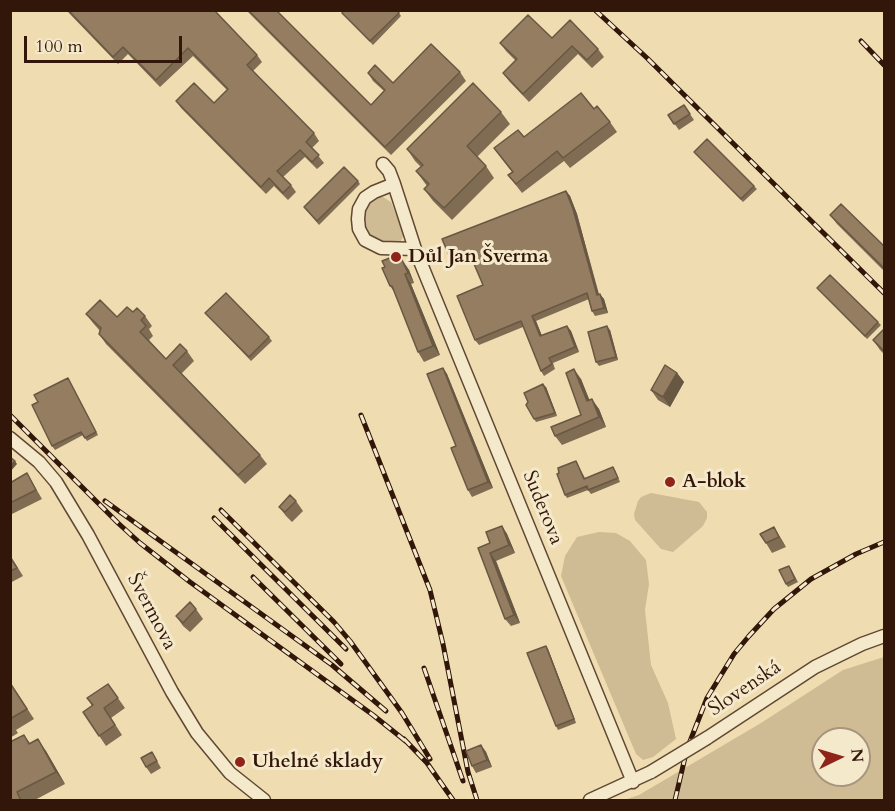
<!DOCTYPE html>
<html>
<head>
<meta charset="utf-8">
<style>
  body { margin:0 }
  #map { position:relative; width:895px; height:811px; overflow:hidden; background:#efddb1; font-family:Cardo,serif }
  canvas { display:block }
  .frame { position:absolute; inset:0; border:12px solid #311609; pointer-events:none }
  .north { position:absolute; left:811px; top:727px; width:60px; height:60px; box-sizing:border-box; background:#f5e9cc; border:2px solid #a7957e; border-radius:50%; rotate:85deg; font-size:16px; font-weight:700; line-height:24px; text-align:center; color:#311609 }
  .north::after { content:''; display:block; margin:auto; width:21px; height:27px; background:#8f2418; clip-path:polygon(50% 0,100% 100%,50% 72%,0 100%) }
  .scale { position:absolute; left:24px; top:36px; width:158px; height:27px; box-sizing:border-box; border:3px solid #311609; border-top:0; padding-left:8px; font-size:18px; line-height:21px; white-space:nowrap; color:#311609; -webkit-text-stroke:4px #f5e9cc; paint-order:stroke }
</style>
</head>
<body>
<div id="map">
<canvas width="895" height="811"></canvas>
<div class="frame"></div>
<div class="north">N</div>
<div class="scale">100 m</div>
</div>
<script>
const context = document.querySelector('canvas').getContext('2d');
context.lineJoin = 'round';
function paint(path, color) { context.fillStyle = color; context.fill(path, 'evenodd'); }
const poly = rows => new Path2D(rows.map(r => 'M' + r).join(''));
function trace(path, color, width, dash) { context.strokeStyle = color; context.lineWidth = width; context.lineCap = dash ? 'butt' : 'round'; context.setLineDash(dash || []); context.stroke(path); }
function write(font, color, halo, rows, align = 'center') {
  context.font = font + ' Cardo,serif'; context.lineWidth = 6; context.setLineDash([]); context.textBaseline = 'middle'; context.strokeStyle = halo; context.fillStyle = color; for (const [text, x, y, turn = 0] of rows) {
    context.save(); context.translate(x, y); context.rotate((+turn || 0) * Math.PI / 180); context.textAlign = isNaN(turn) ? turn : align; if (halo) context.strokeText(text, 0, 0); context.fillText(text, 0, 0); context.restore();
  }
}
const green = poly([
  [377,197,383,197,391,202,404,234,401,241,382,242,371,238,366,232,363,223,365,208,372,200],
  [651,493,699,502,707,512,707,518,703,526,673,552,661,549,635,520,634,514,638,501,641,497],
  [599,532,616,533,630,541,646,560,649,584,645,610,651,665,668,703,676,739,653,757,643,760,636,754,561,576,565,556,577,537],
  [884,657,884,800,624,800,639,795,761,723,843,670],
  [823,739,859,739,859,775,823,775]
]);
const minor = poly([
  [383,164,389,171,394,184],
  [415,249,381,248,365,240,359,229,358,219,359,209,365,198,374,192,394,184,415,249,633,782],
  [10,438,39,462,56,482,88,535,172,692,197,733,230,773,264,800],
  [707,738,815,667,862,644,884,636],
  [590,800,651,772]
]);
const rail = poly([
  [595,10,647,58,884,293],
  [861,41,884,65],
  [10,415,118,523,140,543,190,582,373,715,408,743],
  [361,415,430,590,443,644,468,772,477,800],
  [105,501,332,665,386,711],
  [221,510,334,622,350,641,402,713,430,759],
  [214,518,346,649],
  [253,577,341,664],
  [424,668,463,781],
  [404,739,427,763,453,800],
  [675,800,687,749,707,698,734,654,749,636,774,609,811,579,856,554,884,542]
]);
const minorBridge = poly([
  [651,772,707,738]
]);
const wall = poly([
  [66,10,214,10,257,55,262,62,253,71,314,133,319,141,312,148,324,163,317,169,305,157,283,177,291,185,296,192,288,200,274,186,266,194,181,108,176,101,214,103,227,90,193,56,160,87,128,54,118,64],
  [246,10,276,10,371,105,384,91,373,81,368,73,393,83,460,72,466,81,391,155],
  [342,13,399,13,401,16,373,45],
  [552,38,598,49,604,57,592,68,578,54,529,102,509,81,503,73,516,61,506,51,500,43],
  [684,105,694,120,679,130,668,115],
  [594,109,610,122,617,132,570,168,564,161,522,193,508,175,512,172,494,148],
  [501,112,510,124,477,157,486,166,494,178,452,220,433,201,424,189,427,186,416,171,421,167,415,161,407,149],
  [694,152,754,186,757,189,743,202],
  [358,181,360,184,319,225,304,207],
  [566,191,570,196,577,214,599,294,604,299,608,313,595,316,592,311,589,299,536,321,542,336,567,326,571,331,579,352,553,363,555,369,544,376,541,371,523,327,479,345,475,340,483,285,471,256,453,263,450,258],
  [830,215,885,247,885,272,837,224],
  [401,260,402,260,409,270,414,283,411,284,440,355,424,362,418,352,395,293,390,286],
  [817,288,878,322,881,325,867,339],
  [133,312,145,316,152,326,149,329,153,336,149,340,166,359,187,351,194,361,181,374,260,455,267,464,245,484,106,344,99,334,100,331,93,323,86,314,117,317],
  [205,313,269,337,272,341,251,361],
  [885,328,885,355,880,350,873,340],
  [610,330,618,360,599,366,596,362],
  [443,368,447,374,493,488,472,497,468,490,456,446],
  [677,373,684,382,670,407,658,400,651,390],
  [68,378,98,435,87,441,83,435,55,450,52,446,38,402],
  [581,379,589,400,599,409,606,427,562,445,555,436,581,415],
  [546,387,557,416,536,422,526,405],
  [576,461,585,478,615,470,620,482,591,494,588,490,567,498,565,495,559,473],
  [27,473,42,499,10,515,10,483],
  [296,501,303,511,292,522,286,516,279,507],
  [502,526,507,534,515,553,496,561,520,623,511,626,505,619,478,548,490,543],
  [774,527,786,547,772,553,766,543],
  [10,555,23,576,10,583],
  [791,569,798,582,788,587,786,584],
  [196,609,203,619,190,632,183,626,176,616],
  [548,649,576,723,558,730,556,726],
  [10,682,34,719,16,730,18,733,10,738],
  [108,684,125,708,111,718,122,735,106,746,83,712,92,706,87,698],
  [24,735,30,743,46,751,65,784,33,801,10,801],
  [481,745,486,752,492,767,476,773,472,766],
  [152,752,161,768,151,774,146,767]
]);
const shadedWall = poly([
  [566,191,570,196,577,214,600,300,597,295],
  [402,260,409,270,414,283,408,273],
  [405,274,411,284,440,355,433,346],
  [600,294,604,299,608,313,604,308],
  [532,316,536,321,544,341,540,336],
  [567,326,571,331,579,352,575,347],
  [607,326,610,330,618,360,616,357],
  [443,368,447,374,493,488,488,482],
  [574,369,581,379,594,411,587,401],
  [677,373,684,382,670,407,663,397],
  [543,384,546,387,557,416,555,413],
  [592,399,599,409,606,427,599,417],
  [15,461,17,464,10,472,10,466],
  [502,526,507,534,515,553,509,545],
  [774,527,786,547,779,537],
  [490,553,496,561,520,623,514,615],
  [546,646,548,649,576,723,574,719],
  [38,739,46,751,65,784,56,772],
  [481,745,486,752,492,767,487,760]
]);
const building = poly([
  [68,10,214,10,257,55,247,65,314,133,306,142,319,155,312,162,300,150,277,171,291,185,283,193,269,178,261,187,176,101,194,83,214,103,228,89,188,48,156,80,123,47,113,57,68,10],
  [248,10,276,10,371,105,385,90,368,73,375,65,393,83,431,44,460,72,385,147,248,10],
  [344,10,397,10,399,13,370,41,342,13,344,10],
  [528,15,552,38,570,20,598,49,587,60,572,46,523,94,503,73,517,59,500,43,528,15],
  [473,83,501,112,467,146,486,166,444,208,424,189,429,184,416,171,423,165,407,149,473,83],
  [581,93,594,109,597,106,610,122,563,158,557,151,516,184,508,175,513,172,494,148,518,130,524,137,581,93],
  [684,105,690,114,674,124,668,115,684,105],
  [707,139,754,186,741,199,694,152,707,139],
  [344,167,358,181,317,221,304,207,344,167],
  [566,191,573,209,597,295,600,294,604,308,592,311,587,293,532,316,540,336,567,326,575,347,549,358,552,364,541,371,521,321,475,340,457,296,483,285,468,250,450,258,442,239,566,191],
  [841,204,885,247,885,269,830,215,841,204],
  [397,255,399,261,402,260,408,273,405,274,433,346,418,352,392,286,390,286,382,268,385,267,382,261,397,255],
  [830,275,878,322,865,336,817,288,830,275],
  [226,293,269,337,249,357,205,313,226,293],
  [100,300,117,317,127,307,133,312,137,308,145,316,141,320,146,326,140,332,166,359,180,344,187,351,173,365,260,455,238,475,99,334,101,328,86,314,100,300],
  [607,326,616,357,596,362,588,332,607,326],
  [885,328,885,352,873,340,885,328],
  [665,365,677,373,663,397,651,390,665,365],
  [443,368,488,482,468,490,451,448,456,446,427,374,443,368],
  [574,369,587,401,592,399,599,417,555,436,551,427,581,415,566,373,574,369],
  [68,378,96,432,85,438,81,432,52,446,32,405,38,402,34,395,68,378],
  [543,384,555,413,534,419,526,405,528,402,524,393,543,384],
  [10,457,15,461,10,466,10,457],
  [576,461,584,479,613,467,618,478,588,490,587,486,565,495,557,474,559,473,558,468,576,461],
  [27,473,36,490,10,503,10,483,27,473],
  [290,495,296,501,285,512,279,507,290,495],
  [502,526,509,545,490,553,514,615,505,619,478,548,490,543,486,532,502,526],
  [774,527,779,537,766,543,760,534,774,527],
  [10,557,17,568,10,571,10,557],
  [789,566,795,579,786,584,779,570,789,566],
  [190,602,196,609,183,623,176,616,190,602],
  [546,646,574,719,556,726,527,653,546,646],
  [10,683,27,709,10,719,10,683],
  [108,684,118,698,104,708,115,725,99,736,83,712,93,705,87,698,108,684],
  [24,735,29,744,38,739,56,772,17,792,21,801,10,801,10,742,24,735],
  [481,745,487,760,472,766,466,751,481,745],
  [152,752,157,761,146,767,141,758,152,752]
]);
const markers = [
  [396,257,6,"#8f2418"],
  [670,482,6,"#8f2418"],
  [240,762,6,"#8f2418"]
];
const poiNames = [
  ["Důl Jan Šverma",408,257],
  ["A-blok",682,482],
  ["Uhelné sklady",252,762]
];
const streetNames = [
  ["Suderova",542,508,68],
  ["Švermova",151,612,62],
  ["Slovenská",745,689,-34]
];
paint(green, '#cfbb94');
trace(minor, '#604833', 15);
trace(minor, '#f5e9cc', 12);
trace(rail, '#311609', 5);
trace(rail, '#f5e9cc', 3, [9]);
trace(minorBridge, '#604833', 15, []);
trace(minorBridge, '#f5e9cc', 12);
paint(wall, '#7f6c53');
paint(shadedWall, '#685843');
paint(building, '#947d60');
trace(building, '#685843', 1.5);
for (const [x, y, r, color] of markers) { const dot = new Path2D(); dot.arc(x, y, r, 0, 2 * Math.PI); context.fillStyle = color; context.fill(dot); trace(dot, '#f5e9cc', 2); }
write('bold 20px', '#311609', '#f5e9cc', poiNames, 'left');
write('20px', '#311609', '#f5e9cc', streetNames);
</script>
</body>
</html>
